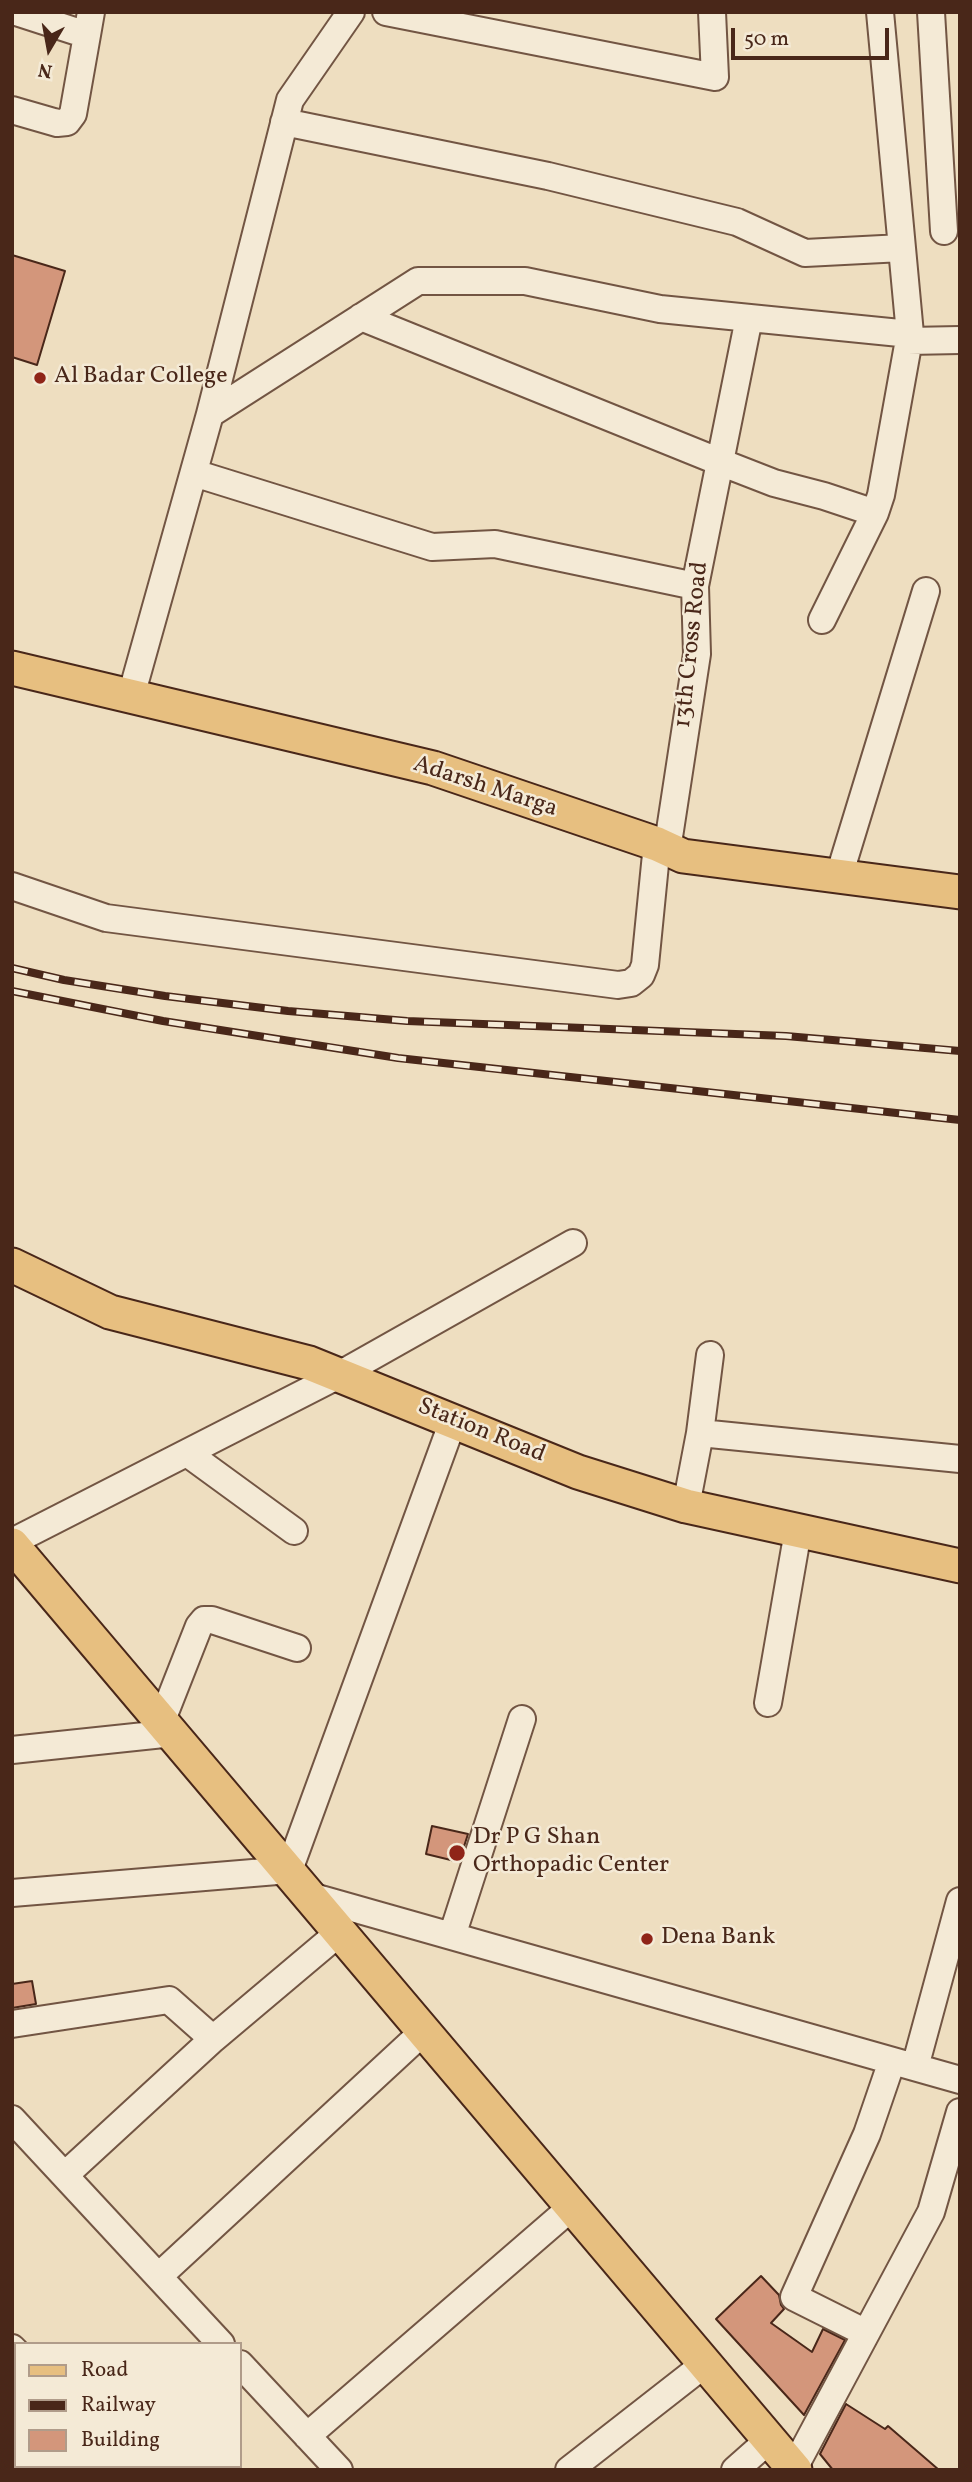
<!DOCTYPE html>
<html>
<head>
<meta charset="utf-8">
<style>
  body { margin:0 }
  #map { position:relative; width:972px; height:2482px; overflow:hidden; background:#eedec0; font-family:Vollkorn,serif }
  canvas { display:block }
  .frame { position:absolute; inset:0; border:14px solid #492719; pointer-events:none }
  .legend { position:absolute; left:14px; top:2342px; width:228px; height:126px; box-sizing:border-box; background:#f4ead6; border:2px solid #b09c8a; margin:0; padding:9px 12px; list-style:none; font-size:21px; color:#492719 }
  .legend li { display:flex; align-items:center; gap:14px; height:35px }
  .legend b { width:35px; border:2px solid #b09c8a }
  .north { position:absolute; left:14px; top:14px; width:70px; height:70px; -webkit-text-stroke:5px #f4ead6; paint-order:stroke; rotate:190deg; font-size:19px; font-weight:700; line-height:28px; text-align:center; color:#492719 }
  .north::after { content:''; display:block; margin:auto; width:24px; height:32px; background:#492719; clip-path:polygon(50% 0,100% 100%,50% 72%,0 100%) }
  .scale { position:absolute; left:731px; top:28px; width:158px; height:32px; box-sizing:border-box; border:4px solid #492719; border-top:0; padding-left:9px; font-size:21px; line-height:24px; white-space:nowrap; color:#492719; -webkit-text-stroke:5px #f4ead6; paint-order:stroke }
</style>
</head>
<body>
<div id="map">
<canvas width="972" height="2482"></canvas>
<div class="frame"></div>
<ul class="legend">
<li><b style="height:9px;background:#e7bf80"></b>Road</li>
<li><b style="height:9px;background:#492719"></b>Railway</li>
<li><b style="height:19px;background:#d3967b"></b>Building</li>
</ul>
<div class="north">N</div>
<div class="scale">50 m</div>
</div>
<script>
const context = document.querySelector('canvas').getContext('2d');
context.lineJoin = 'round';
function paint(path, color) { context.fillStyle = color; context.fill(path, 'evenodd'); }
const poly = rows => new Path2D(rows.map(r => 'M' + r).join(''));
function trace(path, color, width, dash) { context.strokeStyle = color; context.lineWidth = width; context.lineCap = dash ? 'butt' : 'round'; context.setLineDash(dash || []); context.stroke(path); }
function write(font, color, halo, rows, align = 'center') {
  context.font = font + ' Vollkorn,serif'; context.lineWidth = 5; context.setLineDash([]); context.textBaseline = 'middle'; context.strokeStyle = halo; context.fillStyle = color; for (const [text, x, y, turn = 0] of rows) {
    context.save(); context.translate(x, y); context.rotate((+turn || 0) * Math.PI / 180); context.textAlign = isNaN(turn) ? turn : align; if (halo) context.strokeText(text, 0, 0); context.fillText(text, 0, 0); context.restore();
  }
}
const building = poly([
  [12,255,65,271,37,365,12,357,12,255],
  [432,1826,468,1834,459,1862,426,1854,432,1826],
  [32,1981,36,2004,12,2008,12,1984,32,1981],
  [761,2276,779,2295,781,2305,784,2309,771,2323,812,2352,823,2329,845,2340,804,2415,716,2319,761,2276],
  [846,2404,885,2429,888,2426,939,2470,833,2470,820,2454,846,2404]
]);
const minor = poly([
  [16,12,87,35,91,12],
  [386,12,715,77,712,12],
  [931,12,944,231],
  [12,110,57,123,67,122,73,114,87,35],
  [284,122,548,176,737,222,805,253,902,248],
  [361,317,720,462,774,483,824,496,875,513],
  [908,341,960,340],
  [210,414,290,100,351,12],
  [194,473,432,547,495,544,695,586],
  [822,620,875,513,881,495,910,334],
  [131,696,210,414,418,281,525,281,660,309,910,334,880,12],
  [667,850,697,654,695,586,749,318],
  [839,876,926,591],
  [12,886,106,918,618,985,631,983,641,975,645,965,657,844],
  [700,1433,710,1355],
  [187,1453,294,1531],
  [686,1506,700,1433,960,1459],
  [12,1542,339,1375,573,1243],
  [768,1703,798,1531],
  [162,1720,199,1626,204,1620,212,1620,297,1648],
  [12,1750,173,1733],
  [12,1893,289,1870,453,1421],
  [310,1896,960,2080],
  [452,1936,522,1719],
  [12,2024,169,2000,213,2039,340,1932],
  [915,2067,960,1901],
  [12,2119,221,2344],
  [65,2175,213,2039],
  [159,2276,424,2031],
  [866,2333,794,2297,867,2134,892,2061],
  [12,2348,16,2352],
  [240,2364,339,2470],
  [307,2436,573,2206],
  [114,2466,117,2470],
  [794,2468,931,2212,960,2112],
  [569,2470,706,2363],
  [735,2470,770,2439]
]);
const major = poly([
  [12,668,433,768,657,844,683,856,960,892],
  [12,1265,110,1312,309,1363,578,1472,686,1506,960,1566],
  [12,1545,795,2470]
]);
const rail = poly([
  [12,968,64,980,165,996,288,1011,407,1021,786,1036,960,1051],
  [12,991,163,1021,398,1058,960,1120]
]);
const markers = [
  [40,378,7,"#8f2418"],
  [457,1853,9,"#8f2418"],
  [647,1939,7,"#8f2418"]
];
const poiNames = [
  ["Al Badar College",54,378],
  ["Dr P G Shan",473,1839],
  ["Orthopadic Center",473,1867],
  ["Dena Bank",661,1939]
];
const streetNames = [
  ["13th Cross Road",693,645,-84],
  ["Adarsh Marga",485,788,18],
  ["Station Road",481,1432,22]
];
paint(building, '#d3967b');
trace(building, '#492719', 2);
trace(minor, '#725543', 30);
trace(major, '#492719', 37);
trace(minor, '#f4ead6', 26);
trace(major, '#e7bf80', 33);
trace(rail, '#492719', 8);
trace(rail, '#f4ead6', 5, [16]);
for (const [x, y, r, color] of markers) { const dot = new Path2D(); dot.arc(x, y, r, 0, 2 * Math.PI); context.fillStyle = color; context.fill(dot); trace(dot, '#f4ead6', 2.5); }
write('24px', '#492719', '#f4ead6', poiNames, 'left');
write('24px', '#492719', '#f4ead6', streetNames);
</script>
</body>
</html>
